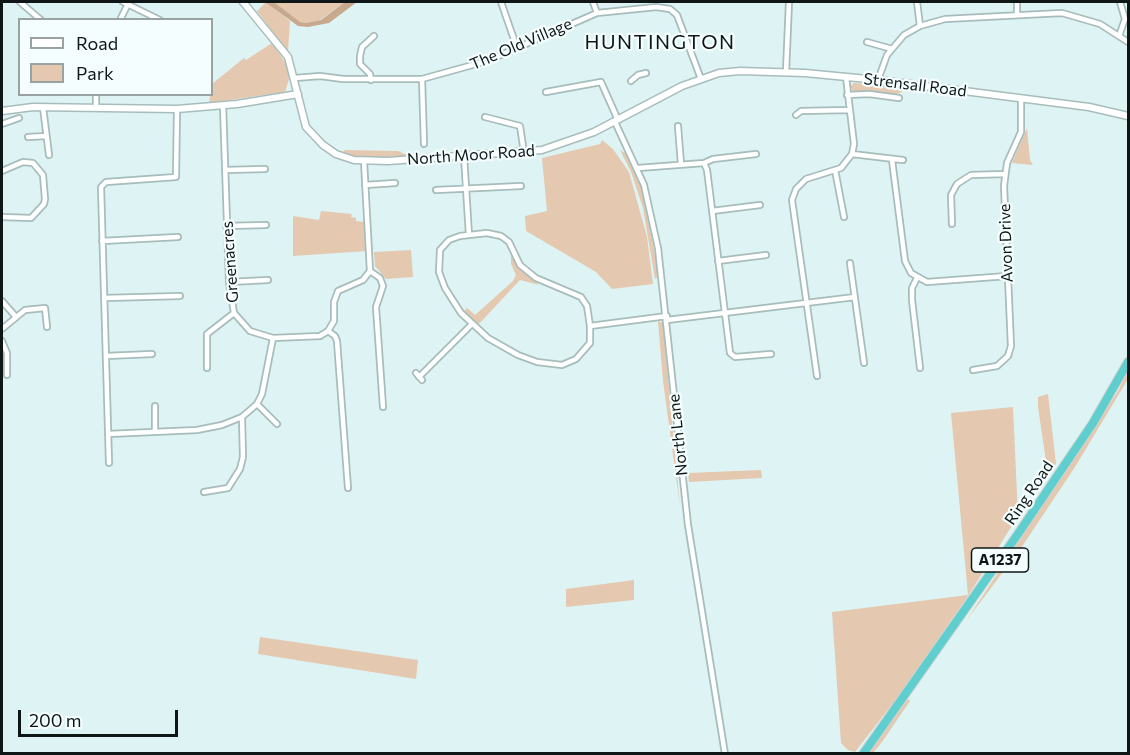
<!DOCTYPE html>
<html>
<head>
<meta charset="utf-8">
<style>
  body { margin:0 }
  #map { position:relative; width:1130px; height:755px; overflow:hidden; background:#def4f4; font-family:Commissioner,sans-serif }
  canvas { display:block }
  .frame { position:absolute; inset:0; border:3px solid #0f1716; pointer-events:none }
  .legend { position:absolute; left:18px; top:18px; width:195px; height:78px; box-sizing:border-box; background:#f5fefe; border:2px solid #99a2a1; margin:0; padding:8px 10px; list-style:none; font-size:18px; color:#0f1716 }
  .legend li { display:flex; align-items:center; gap:12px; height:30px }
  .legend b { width:30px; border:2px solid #99a2a1 }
  .scale { position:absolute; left:18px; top:710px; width:160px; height:27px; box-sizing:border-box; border:3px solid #0f1716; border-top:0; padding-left:8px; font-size:18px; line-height:21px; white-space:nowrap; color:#0f1716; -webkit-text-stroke:4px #f5fefe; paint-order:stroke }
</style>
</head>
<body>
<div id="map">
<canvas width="1130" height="755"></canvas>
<div class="frame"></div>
<ul class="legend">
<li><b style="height:8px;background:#fff"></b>Road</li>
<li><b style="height:16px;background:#e4c8af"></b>Park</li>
</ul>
<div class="scale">200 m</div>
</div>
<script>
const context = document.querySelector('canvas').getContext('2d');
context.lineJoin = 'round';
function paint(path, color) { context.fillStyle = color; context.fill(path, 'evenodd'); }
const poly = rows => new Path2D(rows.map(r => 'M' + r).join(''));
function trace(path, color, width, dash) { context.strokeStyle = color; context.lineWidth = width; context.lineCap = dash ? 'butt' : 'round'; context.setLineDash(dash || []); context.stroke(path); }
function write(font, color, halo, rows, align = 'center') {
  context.font = font + ' Commissioner,sans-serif'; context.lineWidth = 4.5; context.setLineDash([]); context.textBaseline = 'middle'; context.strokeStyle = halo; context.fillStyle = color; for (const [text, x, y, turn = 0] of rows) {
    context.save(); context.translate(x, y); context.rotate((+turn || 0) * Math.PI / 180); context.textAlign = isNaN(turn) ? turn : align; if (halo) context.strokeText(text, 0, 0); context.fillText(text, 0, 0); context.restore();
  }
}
const green = poly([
  [266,2,290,21,288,52,257,11],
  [274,2,345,2,320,20,307,23,299,22],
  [272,43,287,65,289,79,285,92,209,103,212,84,244,58,246,60],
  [854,83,902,87,902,92,893,95,854,93,850,86],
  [1027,128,1030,160,1033,165,1012,163],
  [602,140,613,149,629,172,647,237,653,284,612,289,596,272,526,231,525,216,547,211,542,158,600,144],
  [345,150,398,151,409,156,361,158,348,155,343,152],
  [620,150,630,156,642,187,659,276,655,279,643,208,631,172],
  [321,211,352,214,351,217,356,218,356,221,365,222,367,251,293,256,293,216,319,220],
  [411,250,413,277,386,279,375,266,374,252],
  [511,254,518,265,539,285,520,280,478,325,464,311,467,308,475,315,513,281,516,275,511,264],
  [658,321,663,323,680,506,663,381],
  [1128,371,1128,379,1075,467,1021,548,966,621,1118,391],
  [1048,394,1056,464,1048,475,1038,407,1038,397],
  [1013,407,1018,516,968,596,901,693,855,752,848,750,841,743,832,612,968,595,951,413],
  [761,470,762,478,689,482,688,473],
  [634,580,634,600,566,607,566,589],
  [260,637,418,660,416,679,258,654],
  [908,699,910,701,882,742,873,753,868,753]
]);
const water = poly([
  [265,2,274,2,300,22,306,23,321,20,345,2,357,2,329,23,308,27,298,26]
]);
const minor = poly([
  [20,2,41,20],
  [123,2,160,20],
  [501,2,517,48],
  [593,2,597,13],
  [917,2,920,26],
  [1017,14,1017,2],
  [120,20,128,4],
  [1119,36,1125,19,1120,2],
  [867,42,892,49],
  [786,72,789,2],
  [295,78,320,76,343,79,422,79,487,61,597,13,656,7,670,9,677,15,701,79],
  [422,79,424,144],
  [371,80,370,74,360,64,360,56,362,47,374,36],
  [878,80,887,55,904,35,920,26,945,19,1062,13,1100,24,1128,42],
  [631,81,638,75,646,73],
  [546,92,601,82,618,120],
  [96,94,96,108],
  [847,95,869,94,899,98],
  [223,105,229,282,234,313,250,331,273,338,320,336,328,331],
  [43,107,49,155],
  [796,115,801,111,849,110],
  [485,117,520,126,524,153],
  [615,122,644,185,658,248,688,525,725,754],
  [2,124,19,118],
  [678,126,681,164],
  [28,137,46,136],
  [852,154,903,160],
  [464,156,469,235],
  [892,160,905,261,911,273,927,282,1007,276],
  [364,161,370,271],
  [704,163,707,170,730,353,735,357,771,354],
  [638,168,704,163,713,159,756,154],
  [225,170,265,169],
  [835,170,844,217],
  [2,171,23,162,33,163,43,175,45,199,44,204,31,218,2,217],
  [365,185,395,183],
  [436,190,521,186],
  [712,211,760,205],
  [952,224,951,195,957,184,971,175,1005,174],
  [226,226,266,225],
  [102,241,178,237],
  [718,261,766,255],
  [850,263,864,363],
  [370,271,380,278,383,286,376,307,383,407],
  [917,278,912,288,912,300,920,368],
  [229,282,268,280],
  [104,298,180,296],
  [2,301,16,317],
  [667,320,855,297],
  [590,326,587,306,581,297,536,278,520,265,509,242,501,236,487,233,460,236,449,240,440,250,439,272,445,288,461,313,488,338,518,355,537,362,562,365,576,359,590,343,590,326,667,316],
  [2,329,25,310,45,308,47,327],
  [328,331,335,336,337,341,348,488],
  [328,331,334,321,334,302,338,291,363,280,370,271],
  [2,341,7,353,7,375],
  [106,356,152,354],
  [207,368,207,334,234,313],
  [973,370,997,366,1008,356,1011,346,1004,186,1007,163,1021,132,1021,98],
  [416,373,422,380],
  [817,376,792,200,796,189,806,179,841,168,852,154,854,144,846,77],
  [419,377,472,324],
  [257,404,277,424],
  [155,406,155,432],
  [108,434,197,430,222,425,242,417,257,404,262,394,273,338],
  [109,463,101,187,106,182,176,177,177,109],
  [204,492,228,488,240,469,243,457,242,417]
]);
const tertiary = poly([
  [243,2,288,57,306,127,323,145,336,154,354,160,388,161,542,150,594,132,682,86,719,73,740,71,805,73,878,80,1089,107,1128,116],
  [2,111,33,107,177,109,237,104,298,94]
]);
const trunk = poly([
  [863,754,1018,534,1093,423,1128,362]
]);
const shields = [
  [1000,560,57]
];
const shieldNames = [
  ["A1237",1000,560]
];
const streetNames = [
  ["The Old Village",521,44,-23],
  ["Strensall Road",915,85,7],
  ["North Moor Road",471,155,-4],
  ["Avon Drive",1006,243,-92],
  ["Greenacres",230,262,-94],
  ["North Lane",678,435,-96],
  ["Ring Road",1029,493,-56]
];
const quarterNames = [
  ["HUNTINGTON",660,42]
];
paint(green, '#e4c8af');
paint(water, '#c9a98e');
trace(minor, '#a7bdbc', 8);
trace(tertiary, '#a7bdbc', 9);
trace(trunk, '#cfd1d0', 10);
trace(minor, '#fff', 4.5);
trace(tertiary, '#fff', 6);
trace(trunk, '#5ecece', 8);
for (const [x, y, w] of shields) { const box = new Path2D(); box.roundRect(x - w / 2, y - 12, w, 24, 4.5); context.fillStyle = '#f5fefe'; context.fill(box); trace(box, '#0f1716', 1.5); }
write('bold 15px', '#0f1716', null, shieldNames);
write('16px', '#0f1716', '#f5fefe', streetNames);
context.letterSpacing = '1.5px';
write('20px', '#0f1716', '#f5fefe', quarterNames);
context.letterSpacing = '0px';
</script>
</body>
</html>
